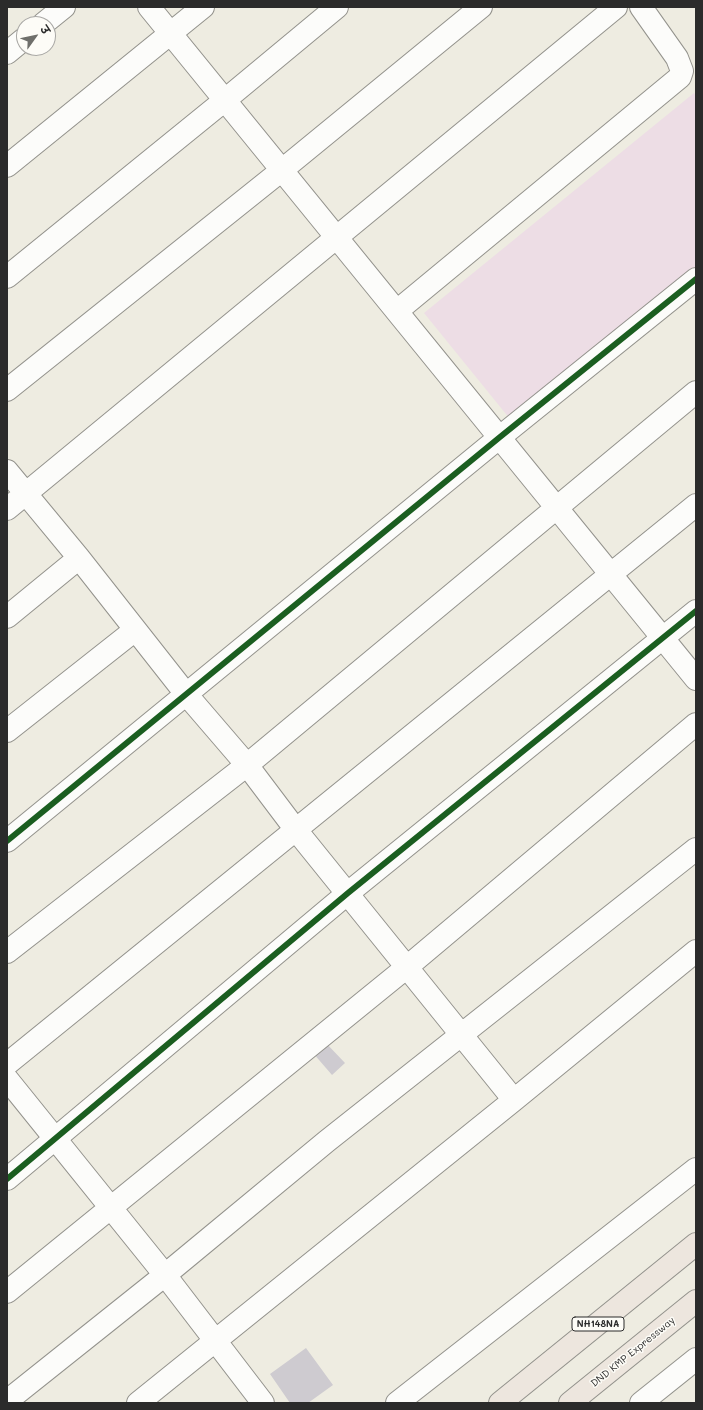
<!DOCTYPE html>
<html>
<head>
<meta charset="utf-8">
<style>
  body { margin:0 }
  #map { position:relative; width:703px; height:1410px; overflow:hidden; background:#eeece1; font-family:Mali,"Playpen Sans Deva",sans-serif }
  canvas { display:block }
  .frame { position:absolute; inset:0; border:8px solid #2b2b2b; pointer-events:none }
  .north { position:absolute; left:16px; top:16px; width:40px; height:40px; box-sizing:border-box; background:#fdfcf7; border:1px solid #a9a8a5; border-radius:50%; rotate:57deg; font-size:11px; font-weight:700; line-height:16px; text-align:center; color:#2b2b2b }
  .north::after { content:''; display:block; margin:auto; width:14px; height:18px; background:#6f6f6b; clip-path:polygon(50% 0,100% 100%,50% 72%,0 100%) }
</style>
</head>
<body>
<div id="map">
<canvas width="703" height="1410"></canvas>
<div class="frame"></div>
<div class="north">उ</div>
</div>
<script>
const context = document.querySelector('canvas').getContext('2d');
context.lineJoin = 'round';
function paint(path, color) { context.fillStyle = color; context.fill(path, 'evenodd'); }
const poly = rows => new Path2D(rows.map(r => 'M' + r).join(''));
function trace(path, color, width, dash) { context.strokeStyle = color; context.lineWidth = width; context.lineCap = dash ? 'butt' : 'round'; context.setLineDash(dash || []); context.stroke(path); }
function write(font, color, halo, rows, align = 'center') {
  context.font = font + ' Mali,sans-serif'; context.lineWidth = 3; context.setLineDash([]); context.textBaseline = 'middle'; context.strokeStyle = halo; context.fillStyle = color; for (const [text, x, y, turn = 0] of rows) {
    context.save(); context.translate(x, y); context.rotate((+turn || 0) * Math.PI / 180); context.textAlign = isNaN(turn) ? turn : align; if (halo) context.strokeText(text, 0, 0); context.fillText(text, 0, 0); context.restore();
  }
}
const built = poly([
  [694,93,696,96,696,267,510,419,424,313]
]);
const building = poly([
  [325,1042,345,1063,332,1075,313,1053],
  [306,1348,333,1385,308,1403,290,1403,270,1374]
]);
const minor = poly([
  [149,7,696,679],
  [43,24,64,7],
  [7,53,24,39],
  [7,166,203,7],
  [7,277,225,100,337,7],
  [397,311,680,77,682,71,677,58,641,7],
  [7,390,282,170,481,7],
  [7,471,79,558,186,694,247,765,296,830,514,1100],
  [7,509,616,7],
  [7,617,79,558],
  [7,731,135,630],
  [7,841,500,437,696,279],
  [7,952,247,765,696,392],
  [7,1064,696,505],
  [7,1079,165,1275,263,1403],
  [7,1179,348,893,696,611],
  [7,1292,407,967,696,724],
  [7,1401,165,1275,327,1141,696,849],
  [138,1403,514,1100,696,951],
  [397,1403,696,1169],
  [641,1403,696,1359]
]);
const highway = poly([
  [500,1403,696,1244],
  [570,1403,696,1301]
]);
const cycleway = poly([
  [7,841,500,437,696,279],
  [7,1179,348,893,696,611]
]);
const shields = [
  [598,1324,52]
];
const shieldNames = [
  ["NH148NA",598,1324]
];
const streetNames = [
  ["DND KMP Expressway",633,1352,-39]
];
paint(built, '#eddde5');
paint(building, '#cecbd0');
trace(minor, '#93928c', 24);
trace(highway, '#93928c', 24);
trace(minor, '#fcfcfa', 22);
trace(highway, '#ede6de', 22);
trace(cycleway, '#1b5e20', 6);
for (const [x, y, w] of shields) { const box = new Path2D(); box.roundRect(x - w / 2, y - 7, w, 14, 3); context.fillStyle = '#fdfcf7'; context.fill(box); trace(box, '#2b2b2b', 1); }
write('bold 9px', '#2b2b2b', null, shieldNames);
write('10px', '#2b2b2b', '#fdfcf7', streetNames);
</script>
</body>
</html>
